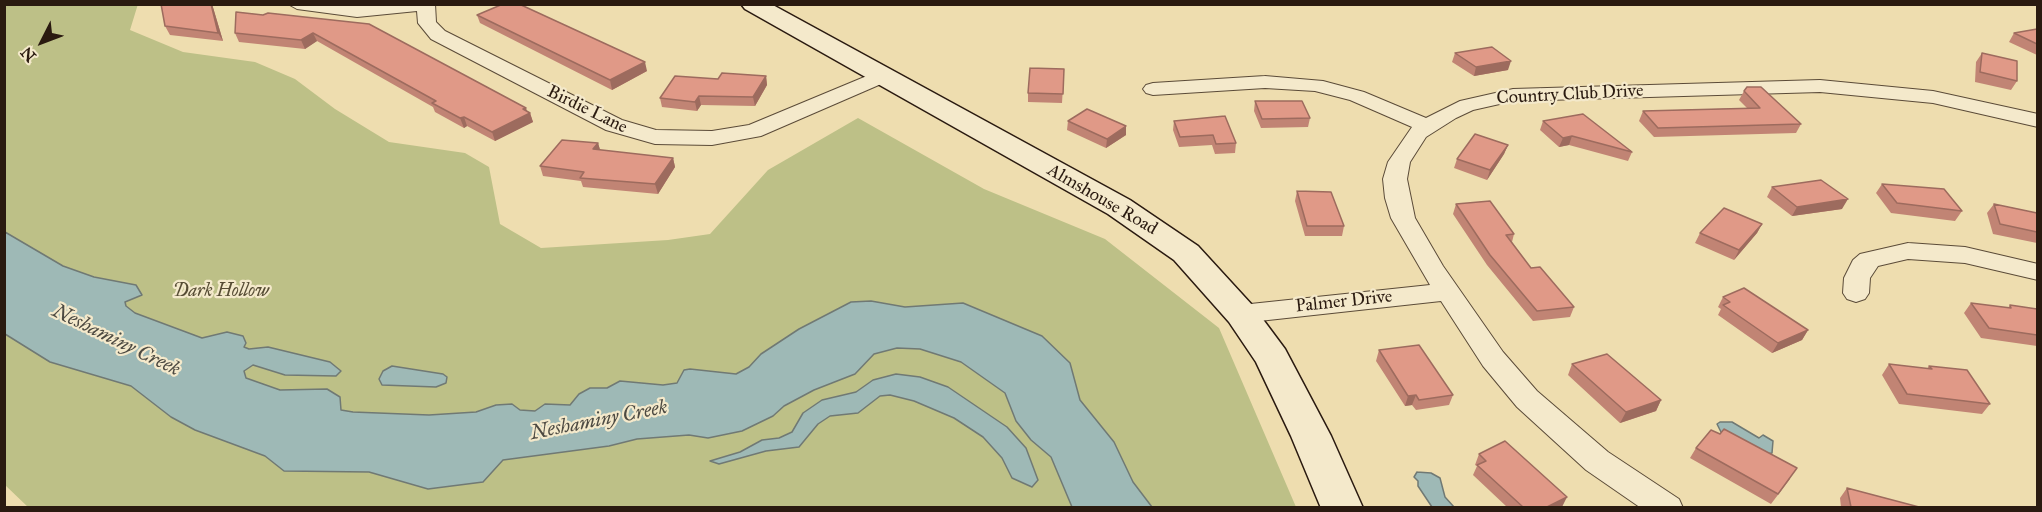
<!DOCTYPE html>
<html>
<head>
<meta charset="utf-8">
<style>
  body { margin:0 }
  #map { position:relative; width:2042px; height:512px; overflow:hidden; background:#eeddaf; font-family:"IM FELL Great Primer",serif }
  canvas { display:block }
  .frame { position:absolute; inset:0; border:6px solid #2a1a10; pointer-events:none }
  .north { position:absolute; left:12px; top:12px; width:60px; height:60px; -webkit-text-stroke:4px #f4e9cb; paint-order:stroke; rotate:228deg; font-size:16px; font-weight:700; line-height:24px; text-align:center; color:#2a1a10 }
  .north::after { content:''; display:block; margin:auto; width:21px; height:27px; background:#2a1a10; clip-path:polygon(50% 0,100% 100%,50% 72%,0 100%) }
</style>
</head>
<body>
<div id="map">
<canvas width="2042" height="512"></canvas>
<div class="frame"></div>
<div class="north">N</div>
</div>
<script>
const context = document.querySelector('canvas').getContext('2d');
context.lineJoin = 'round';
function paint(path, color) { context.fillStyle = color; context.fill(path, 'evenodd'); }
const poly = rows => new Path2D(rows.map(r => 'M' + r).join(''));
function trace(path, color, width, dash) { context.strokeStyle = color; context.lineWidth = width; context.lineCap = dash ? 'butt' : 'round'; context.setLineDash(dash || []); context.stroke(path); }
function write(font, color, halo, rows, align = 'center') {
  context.font = font + ' "IM FELL Great Primer",serif'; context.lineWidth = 4.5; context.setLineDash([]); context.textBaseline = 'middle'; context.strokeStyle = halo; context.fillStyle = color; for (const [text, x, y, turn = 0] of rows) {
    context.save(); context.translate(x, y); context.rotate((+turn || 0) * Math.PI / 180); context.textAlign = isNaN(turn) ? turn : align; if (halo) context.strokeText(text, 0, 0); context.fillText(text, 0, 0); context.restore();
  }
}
const green = poly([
  [138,4,130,30,183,52,255,62,295,79,335,109,389,142,465,153,489,167,500,224,541,248,668,240,710,234,768,170,858,118,984,189,1105,239,1219,328,1296,507,29,508,5,485,5,5]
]);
const water = poly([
  [5,232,63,266,94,277,136,285,142,295,125,302,126,306,135,313,202,338,227,332,243,336,246,343,244,347,249,349,268,347,330,362,341,371,336,376,285,375,253,365,244,371,246,378,280,390,327,389,340,397,341,410,353,412,429,415,476,412,496,405,512,404,520,410,535,411,545,404,570,405,579,394,590,388,607,388,620,381,663,385,677,383,684,370,690,369,736,374,749,367,761,354,799,329,851,302,871,301,905,307,963,303,1042,336,1070,363,1080,400,1114,442,1133,482,1152,507,1072,507,1051,457,1031,440,1016,421,1005,393,961,362,920,349,897,348,874,354,855,374,814,390,784,406,773,416,742,431,708,438,689,435,637,439,609,446,503,460,483,482,428,489,369,472,284,471,265,456,195,430,171,417,131,386,50,362,5,334,5,232],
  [392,366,443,374,447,377,446,383,436,387,382,385,379,379,383,371,392,366],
  [896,374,920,377,948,387,1007,427,1026,448,1038,480,1032,487,1012,478,1002,458,983,437,954,418,914,401,890,395,880,396,858,413,830,416,818,424,799,447,766,451,719,464,710,461,740,452,762,440,779,438,792,432,803,413,822,400,856,392,873,380,896,374],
  [1720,422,1732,422,1759,438,1763,435,1773,441,1772,453,1761,455,1721,432,1717,424,1720,422],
  [1417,472,1431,473,1440,478,1445,497,1454,507,1432,507,1418,486,1418,481,1414,477,1417,472]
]);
const street = poly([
  [288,4,435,4,436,22,445,31,622,120,656,130,712,131,749,125,874,73,881,71,888,73,891,77,888,81,761,136,712,145,655,144,606,130,431,39,418,23,417,11,357,17,297,9,288,4],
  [1265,76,1323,81,1364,92,1426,118,1460,101,1513,89,1820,80,1933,91,2038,114,2038,127,1933,103,1820,92,1513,101,1473,110,1456,118,1426,137,1410,162,1407,179,1415,218,1443,266,1503,352,1537,391,1608,452,1679,499,1683,508,1641,508,1586,470,1517,407,1483,366,1441,301,1241,323,1231,320,1227,314,1231,308,1241,305,1430,285,1391,218,1385,198,1383,179,1388,162,1412,127,1350,100,1315,91,1265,88,1153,95,1146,93,1143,89,1146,85,1153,83,1265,76],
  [1908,243,1965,247,2038,264,2038,280,1965,263,1908,259,1878,266,1870,278,1869,293,1865,299,1856,302,1847,299,1843,293,1844,278,1853,260,1860,254,1908,243]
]);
const secondary = poly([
  [741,4,771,4,1130,200,1198,246,1253,306,1285,349,1331,436,1363,508,1321,508,1291,436,1256,362,1229,322,1174,260,1108,214,745,9,741,4]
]);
const wall = poly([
  [161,4,212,4,223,41,170,35,165,26],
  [268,13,528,112,530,113,533,122,495,141,467,126,464,128,435,112,433,107,317,41,305,49,239,42,235,33],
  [477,15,647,71,612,90,480,23],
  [2037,29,2037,55,2009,42,2014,33],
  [1455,53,1508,70,1474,76,1452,62],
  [1982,53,2017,81,2011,90,1975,82,1976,62],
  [1064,69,1062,103,1028,102,1028,93],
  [766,76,767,85,755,106,701,105,697,111,662,107,660,98,718,79],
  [1744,91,1801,124,1796,133,1654,137,1639,121,1643,111,1747,108,1739,100],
  [1255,101,1310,118,1308,127,1261,128,1254,111],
  [1068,121,1126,135,1106,148,1067,130],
  [1174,121,1236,143,1235,153,1215,154,1212,145,1179,147,1173,130],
  [1543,121,1632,152,1628,161,1569,145,1559,147,1540,130],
  [598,143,600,150,673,158,675,167,658,194,583,187,581,181,543,176,540,166],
  [1508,145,1504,154,1487,180,1454,168,1457,159],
  [1882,184,1962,211,1955,221,1891,213,1876,193],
  [1772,187,1842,209,1792,216,1767,197],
  [1297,191,1344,226,1342,236,1305,236,1295,201],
  [1456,204,1514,234,1512,242,1531,268,1574,307,1570,317,1533,321,1487,265,1453,214],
  [1994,204,2037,213,2037,243,1993,234,1987,213],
  [1762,224,1757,233,1734,260,1695,243,1700,233],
  [1723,297,1808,330,1802,340,1772,353,1718,315,1721,309,1718,307],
  [1971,303,2008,308,2010,305,2037,309,2037,346,1981,338,1964,313],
  [1379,350,1453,395,1449,405,1416,410,1412,405,1405,406,1376,361],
  [1572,364,1661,400,1656,411,1620,423,1568,375],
  [1889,364,1927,369,1929,366,1990,404,1982,414,1899,404,1882,375],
  [1696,448,1790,479,1771,504,1690,458],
  [1479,454,1562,507,1507,507,1473,475,1477,466,1475,465],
  [1847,488,1919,507,1841,507,1840,498]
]);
const shadedWall = poly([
  [211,4,212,4,223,41,218,33],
  [313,33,317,41,305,49,301,40],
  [1511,61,1508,70,1474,76,1476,67],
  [645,62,647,71,612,90,610,80],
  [766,76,767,85,755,106,753,97],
  [699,96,701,105,697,111,695,102],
  [526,108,528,114,530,113,533,122,495,141,492,132],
  [464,117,467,126,464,128,460,118],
  [1126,126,1126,135,1106,148,1107,139],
  [1572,136,1569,145,1559,147,1563,138],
  [598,143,601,153,593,149],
  [1508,145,1504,154,1487,180,1490,170],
  [673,158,675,167,658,194,655,184],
  [1848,199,1842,209,1792,216,1797,207],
  [1762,224,1757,233,1734,260,1739,250],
  [1808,330,1802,340,1772,353,1778,343],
  [1416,395,1412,405,1405,406,1408,396],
  [1661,400,1656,411,1620,423,1626,412],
  [1567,497,1562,507,1547,507]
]);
const building = poly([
  [161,4,211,4,218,33,165,26,161,4],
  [503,4,519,4,645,62,610,80,477,15,503,4],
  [236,12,263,15,268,13,369,24,526,108,523,109,530,113,492,132,464,117,460,118,432,103,436,101,313,33,301,40,235,33,236,12],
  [2037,29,2037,44,2014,33,2037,29],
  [1492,47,1511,61,1476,67,1455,53,1492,47],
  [1982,53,2017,61,2017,81,1980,72,1982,53],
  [1030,68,1064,69,1063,94,1028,93,1030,68],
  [722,73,766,76,753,97,699,96,695,102,660,98,675,76,718,79,722,73],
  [1747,87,1761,87,1801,124,1658,128,1643,111,1760,108,1744,91,1747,87],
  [1255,101,1302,101,1310,118,1262,119,1255,101],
  [1087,109,1126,126,1107,139,1068,121,1087,109],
  [1583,114,1632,152,1572,136,1563,138,1543,121,1583,114],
  [1225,116,1236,143,1216,144,1213,135,1180,137,1174,121,1225,116],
  [1475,134,1508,145,1490,170,1457,159,1475,134],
  [562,140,598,143,593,149,673,158,655,184,580,178,584,172,540,166,562,140],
  [1821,180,1848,199,1797,207,1772,187,1821,180],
  [1882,184,1944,189,1962,211,1897,203,1882,184],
  [1297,191,1331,192,1344,226,1307,226,1297,191],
  [1490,201,1514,234,1506,235,1531,268,1540,267,1574,307,1537,311,1490,255,1456,204,1490,201],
  [1994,204,2037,213,2037,232,2000,224,1994,204],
  [1724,208,1762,224,1739,250,1700,233,1724,208],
  [1744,288,1808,330,1778,343,1723,305,1730,302,1723,297,1744,288],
  [1971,303,2011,308,2010,305,2037,309,2037,335,1989,328,1971,303],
  [1419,345,1453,395,1419,400,1416,395,1408,396,1379,350,1419,345],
  [1607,354,1661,400,1626,412,1572,364,1607,354],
  [1889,364,1932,369,1929,366,1967,370,1990,404,1907,394,1889,364],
  [1724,429,1797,468,1778,494,1696,448,1711,430,1720,434,1724,429],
  [1505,441,1567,497,1547,507,1523,507,1477,465,1486,461,1479,454,1505,441],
  [1847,488,1919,507,1851,507,1847,488]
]);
const streetNames = [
  ["Country Club Drive",1570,95,-3],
  ["Birdie Lane",587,110,26],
  ["Almshouse Road",1102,200,30],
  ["Palmer Drive",1344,302,-6]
];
const parkNames = [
  ["Dark Hollow",221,292]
];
const waterNames = [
  ["Neshaminy Creek",116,341,26],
  ["Neshaminy Creek",599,421,-11]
];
paint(green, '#bdc087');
paint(water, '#9eb9b6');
trace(water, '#707974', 1.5);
trace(street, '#5b4b38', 2);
trace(secondary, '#2a1a10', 3);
paint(street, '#f4e9cb');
paint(secondary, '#f4e9cb');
paint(wall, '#c18474');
paint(shadedWall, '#9d6b5e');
paint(building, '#e09987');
trace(building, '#9d6b5e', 1.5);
write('18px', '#2a1a10', '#f4e9cb', streetNames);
write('italic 18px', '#564c34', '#f4e9cb', parkNames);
write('italic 20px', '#4d4a42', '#f4e9cb', waterNames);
</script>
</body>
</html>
